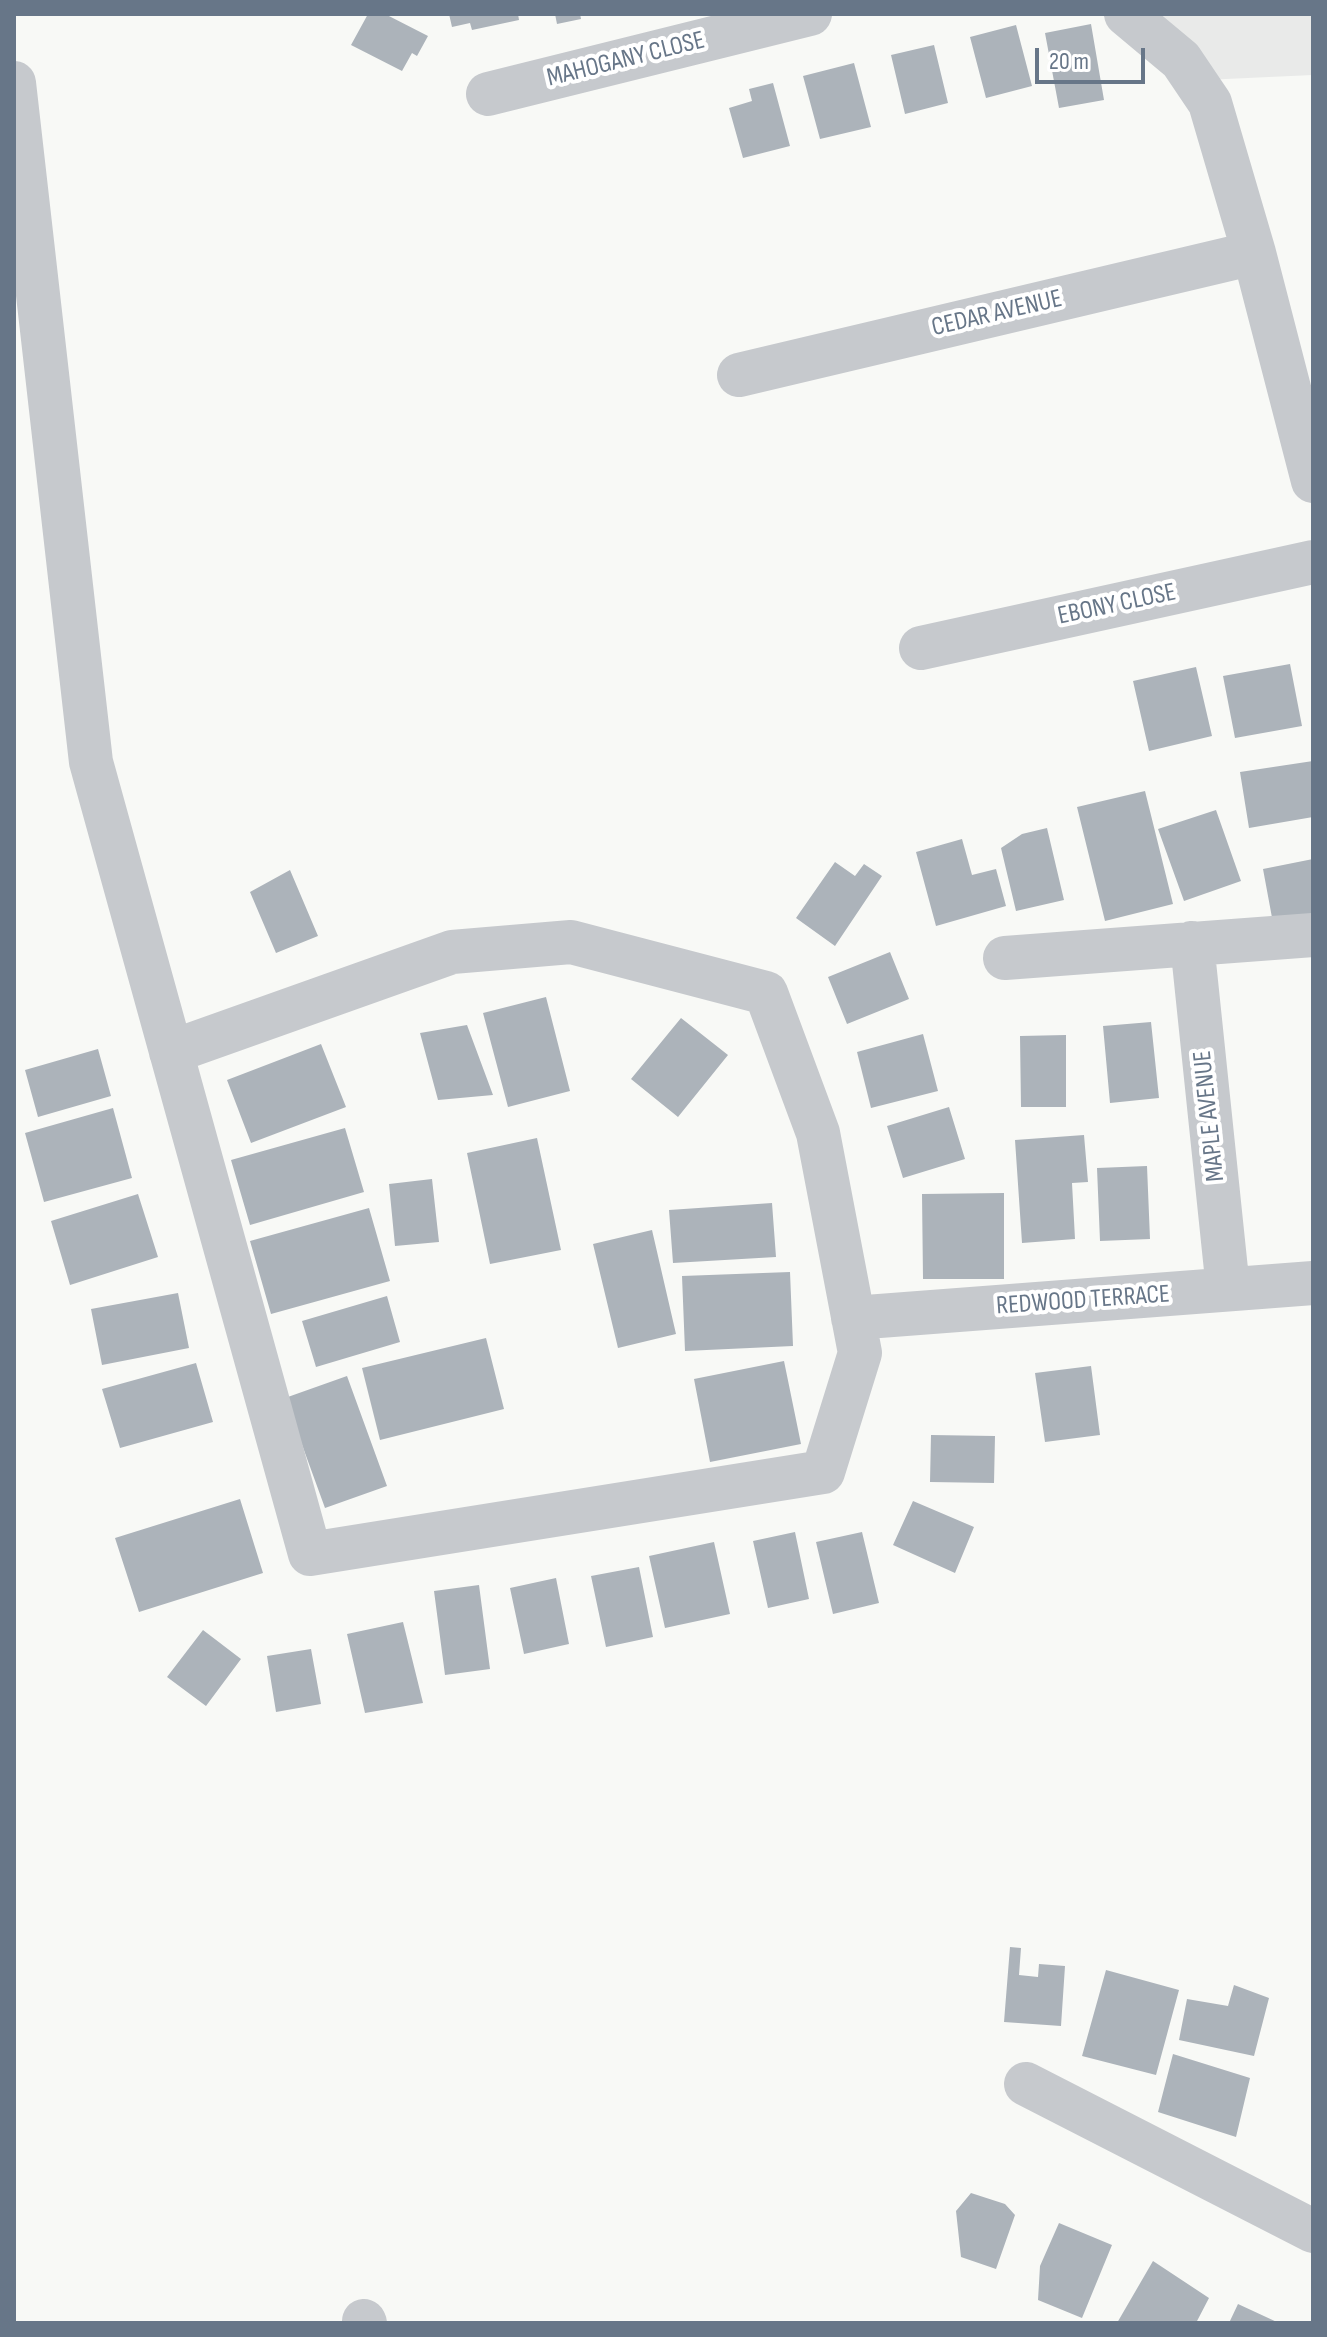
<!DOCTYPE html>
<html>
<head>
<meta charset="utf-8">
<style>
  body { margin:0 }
  #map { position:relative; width:1327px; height:2337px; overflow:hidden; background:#f8f9f6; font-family:"Sofia Sans Condensed",sans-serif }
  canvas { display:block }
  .frame { position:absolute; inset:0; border:16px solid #677688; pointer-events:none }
  .scale { position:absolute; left:1035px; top:48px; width:110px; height:36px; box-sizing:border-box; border:4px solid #677688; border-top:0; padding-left:10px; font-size:24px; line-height:28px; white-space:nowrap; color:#677688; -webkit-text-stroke:6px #fff; paint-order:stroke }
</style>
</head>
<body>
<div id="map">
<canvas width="1327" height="2337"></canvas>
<div class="frame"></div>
<div class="scale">20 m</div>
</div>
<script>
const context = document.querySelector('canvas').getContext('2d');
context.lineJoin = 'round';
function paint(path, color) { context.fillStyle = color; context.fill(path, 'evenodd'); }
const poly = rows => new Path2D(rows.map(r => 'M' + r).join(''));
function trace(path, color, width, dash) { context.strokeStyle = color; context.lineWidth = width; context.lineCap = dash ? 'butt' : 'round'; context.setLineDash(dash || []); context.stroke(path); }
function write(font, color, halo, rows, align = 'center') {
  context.font = font + ' "Sofia Sans Condensed",sans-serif'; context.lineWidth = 8; context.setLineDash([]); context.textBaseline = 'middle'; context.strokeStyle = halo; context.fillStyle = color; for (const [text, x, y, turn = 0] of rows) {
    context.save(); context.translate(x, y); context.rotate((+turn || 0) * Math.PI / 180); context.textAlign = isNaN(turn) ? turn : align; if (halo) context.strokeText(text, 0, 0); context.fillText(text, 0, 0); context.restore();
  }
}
const built = poly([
  [1101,14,1313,14,1313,75,1182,81]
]);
const building = poly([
  [368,14,385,14,428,36,417,56,412,53,402,71,351,45],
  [449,14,518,14,519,20,472,30,470,23,452,27],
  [555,14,580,14,581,19,557,24],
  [1091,24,1104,100,1059,108,1045,33],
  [1016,25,1032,86,986,98,970,37],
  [934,45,948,103,905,114,891,55],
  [854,63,871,127,820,139,803,76],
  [773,83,790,146,743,158,729,108,752,101,749,89],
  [1290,664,1302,726,1235,738,1223,676],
  [1196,667,1212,736,1149,751,1133,681],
  [1313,761,1313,817,1249,828,1240,772],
  [1145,791,1173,904,1105,921,1077,807],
  [1216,810,1241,881,1184,901,1158,829],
  [1047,828,1064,900,1016,911,1001,848,1022,834],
  [962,839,972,875,996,869,1006,906,936,926,916,852],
  [1313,859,1313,916,1273,923,1263,869],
  [835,862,855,876,864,864,882,876,835,946,796,918],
  [290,870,318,936,276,953,250,892],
  [890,952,909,999,847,1024,828,977],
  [546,997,570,1091,508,1107,483,1013],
  [681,1018,728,1055,678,1117,631,1079],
  [1151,1022,1159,1098,1110,1103,1103,1026],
  [467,1025,493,1095,438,1100,420,1033],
  [923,1034,938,1091,871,1108,857,1052],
  [1066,1035,1066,1107,1021,1107,1020,1036],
  [321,1044,346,1107,251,1143,227,1080],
  [98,1049,111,1096,38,1117,25,1070],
  [949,1107,965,1159,903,1178,887,1126],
  [113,1108,132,1178,44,1202,25,1133],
  [345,1128,364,1192,250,1225,231,1160],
  [1084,1135,1088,1182,1072,1183,1075,1239,1022,1243,1015,1140],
  [537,1138,561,1250,490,1264,467,1153],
  [1147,1166,1150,1239,1100,1241,1097,1168],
  [432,1179,439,1242,395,1246,389,1184],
  [1004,1193,1004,1279,923,1279,922,1194],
  [138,1194,158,1257,70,1285,51,1221],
  [772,1203,776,1257,673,1263,669,1210],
  [369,1208,390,1281,271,1314,250,1241],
  [652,1230,676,1334,618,1348,593,1244],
  [790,1272,793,1346,685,1351,682,1276],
  [178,1293,189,1348,102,1365,91,1309],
  [387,1296,400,1342,316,1367,302,1321],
  [486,1338,504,1409,380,1440,362,1368],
  [784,1361,801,1444,710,1462,694,1379],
  [196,1363,213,1422,120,1448,102,1389],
  [1091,1366,1100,1435,1045,1442,1035,1373],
  [347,1376,387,1486,325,1508,285,1398],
  [931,1435,995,1436,994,1483,930,1482],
  [240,1499,263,1573,139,1612,115,1538],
  [913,1501,974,1527,955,1573,893,1545],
  [795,1532,809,1599,768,1608,753,1541],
  [862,1532,879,1603,833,1614,816,1542],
  [714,1542,730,1614,665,1628,649,1556],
  [639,1567,653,1637,606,1647,591,1576],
  [556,1578,569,1644,524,1654,510,1588],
  [479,1585,490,1669,445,1675,434,1591],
  [403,1622,423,1703,365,1713,347,1634],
  [203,1630,241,1659,206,1706,167,1677],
  [311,1649,321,1704,276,1712,267,1656],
  [1010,1947,1021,1948,1019,1975,1038,1977,1039,1964,1065,1966,1061,2026,1004,2022],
  [1106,1970,1179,1990,1156,2075,1082,2056],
  [1234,1985,1269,1998,1254,2056,1179,2040,1187,1999,1228,2006],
  [1173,2054,1250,2078,1236,2137,1158,2112],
  [971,2193,1005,2204,1015,2215,996,2269,961,2257,956,2211],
  [1059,2223,1112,2245,1082,2318,1038,2300,1040,2266],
  [1153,2261,1209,2298,1196,2323,1117,2323],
  [1238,2304,1279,2323,1229,2323]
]);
const minor = poly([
  [1126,14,1181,60,1210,103,1254,253,1313,481],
  [14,83,91,762,310,1554,823,1472,860,1353,818,1133,766,993,571,942,452,952,171,1052],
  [488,94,810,14],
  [739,375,1254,253],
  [921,648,1313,562],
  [1192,943,1228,1289],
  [1005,958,1313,935],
  [853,1318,1313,1283],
  [1026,2084,1313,2231],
  [364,2321,365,2323]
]);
const streetNames = [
  ["MAHOGANY CLOSE",626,60,-14],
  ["CEDAR AVENUE",997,314,-13],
  ["EBONY CLOSE",1117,605,-12],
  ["MAPLE AVENUE",1210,1116,-96],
  ["REDWOOD TERRACE",1083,1301,-4]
];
paint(built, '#e9eae9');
paint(building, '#acb3ba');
trace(minor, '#c6c9cd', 44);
write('26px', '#677688', '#fff', streetNames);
</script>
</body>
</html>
